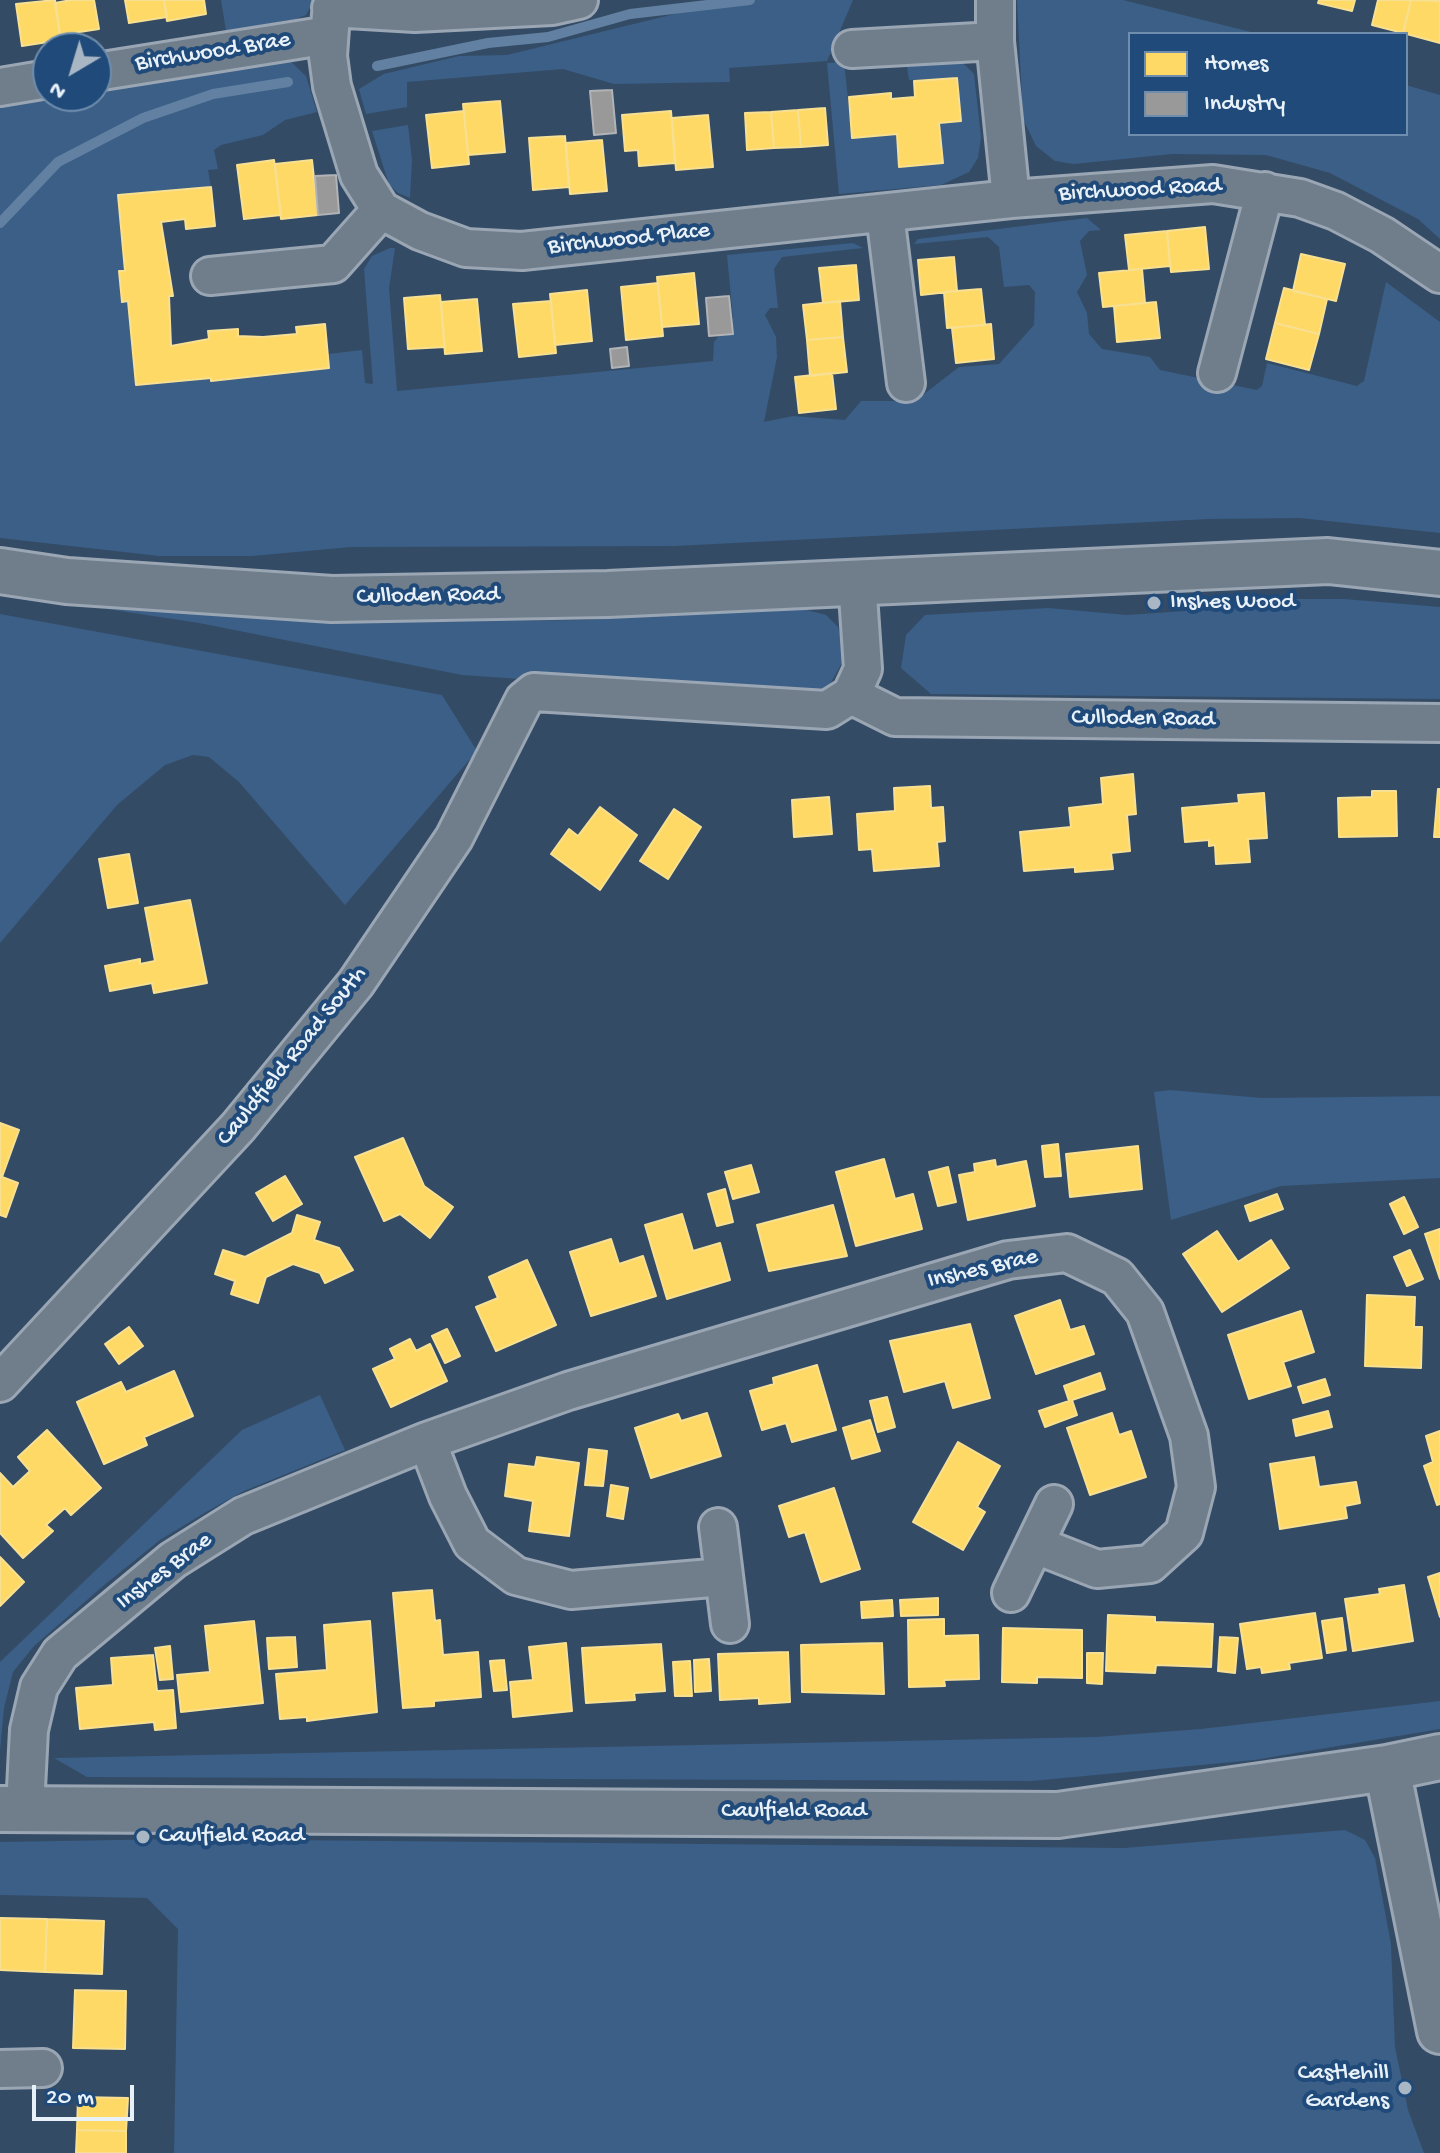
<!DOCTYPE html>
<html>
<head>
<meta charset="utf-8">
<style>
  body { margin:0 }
  #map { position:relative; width:1440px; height:2153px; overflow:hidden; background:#344b65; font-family:"Gochi Hand",sans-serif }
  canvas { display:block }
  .legend { position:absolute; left:1128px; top:32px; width:280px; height:104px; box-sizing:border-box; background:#1f4a7a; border:2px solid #6f8dac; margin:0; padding:10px 14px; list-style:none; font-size:24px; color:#e8f1f8 }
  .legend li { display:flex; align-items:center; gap:16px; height:40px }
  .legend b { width:40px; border:2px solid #6f8dac }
  .north { position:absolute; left:32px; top:32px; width:80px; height:80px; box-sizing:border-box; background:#1f4a7a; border:2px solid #6f8dac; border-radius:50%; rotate:218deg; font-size:22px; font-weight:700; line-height:32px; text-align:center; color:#e8f1f8 }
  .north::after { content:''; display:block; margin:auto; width:28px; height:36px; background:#a9b7c5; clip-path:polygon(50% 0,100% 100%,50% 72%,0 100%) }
  .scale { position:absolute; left:32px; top:2085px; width:102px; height:36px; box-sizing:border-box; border:4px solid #e8f1f8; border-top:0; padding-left:10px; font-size:24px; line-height:28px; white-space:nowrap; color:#e8f1f8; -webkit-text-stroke:6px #1f4a7a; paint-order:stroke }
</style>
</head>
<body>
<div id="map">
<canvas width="1440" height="2153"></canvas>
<ul class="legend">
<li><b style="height:22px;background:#ffd966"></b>Homes</li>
<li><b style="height:22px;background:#999"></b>Industry</li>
</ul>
<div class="north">N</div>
<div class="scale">20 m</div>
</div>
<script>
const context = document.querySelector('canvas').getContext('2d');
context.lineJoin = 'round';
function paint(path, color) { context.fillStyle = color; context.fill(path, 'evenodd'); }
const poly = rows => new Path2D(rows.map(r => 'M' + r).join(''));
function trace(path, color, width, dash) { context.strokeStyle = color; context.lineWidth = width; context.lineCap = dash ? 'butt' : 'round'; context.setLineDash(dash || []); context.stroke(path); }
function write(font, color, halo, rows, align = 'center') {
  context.font = font + ' "Gochi Hand",sans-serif'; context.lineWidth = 8; context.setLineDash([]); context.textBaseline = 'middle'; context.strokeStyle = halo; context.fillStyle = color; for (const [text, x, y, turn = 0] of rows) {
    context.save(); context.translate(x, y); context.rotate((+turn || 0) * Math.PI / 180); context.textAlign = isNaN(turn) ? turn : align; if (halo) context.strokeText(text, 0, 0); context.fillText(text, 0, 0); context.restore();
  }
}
const green = poly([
  [221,0,314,0,306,15,296,19,226,31],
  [712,0,853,0,827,61,729,68,730,82,614,84,563,69,407,82,407,107,366,114,359,89,384,74,459,56,507,55,695,9],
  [1017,0,1123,0,1259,34,1130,34,1130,134,1406,134,1406,85,1440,95,1440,239,1418,219,1330,173,1266,155,1172,154,1074,164,1055,161,1036,146,1023,119],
  [288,59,306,76,317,112,285,120,263,135,221,145,214,150,218,169,208,170,211,187,118,196,125,271,120,271,123,302,128,301,136,385,211,378,212,381,329,368,328,354,362,350,365,383,373,384,364,269,372,256,390,248,395,248,389,288,397,391,713,361,714,342,733,318,727,255,853,243,863,248,782,257,774,269,778,308,770,308,765,315,776,337,777,357,764,422,793,416,845,420,861,401,915,401,959,367,999,364,1034,325,1035,292,1029,285,1004,287,999,247,988,237,914,244,918,239,1087,218,1101,230,1089,231,1080,241,1087,275,1077,292,1087,313,1089,334,1102,349,1150,357,1160,370,1257,390,1262,386,1267,363,1357,386,1364,381,1386,282,1440,322,1440,533,1300,518,1209,519,675,546,351,547,252,556,159,556,0,538,0,104,11,106,69,96,96,96,96,91],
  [952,61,963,63,974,74,981,137,978,158,969,172,941,185,839,194,827,63,844,62,852,137,897,134,899,166,942,163,939,123,961,121,957,78,909,80,907,66],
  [408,125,412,160,410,198,398,193,389,184,372,131],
  [1226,599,1344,599,1440,607,1440,699,931,694,901,668,906,635,925,615,1048,608,1127,615,1185,611],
  [796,607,826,615,838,627,846,656,830,684,815,694,784,697,462,675,199,623,107,609,420,622,585,620],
  [0,614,442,695,477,751,345,905,239,782,209,757,193,755,165,765,117,805,0,943],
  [1170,1090,1262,1098,1440,1096,1440,1178,1281,1186,1171,1220,1154,1092],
  [320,1395,345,1450,244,1491,206,1512,160,1540,103,1586,34,1646,13,1672,4,1708,0,1751,0,1662,242,1430],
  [1440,1701,1440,1729,1254,1760,1032,1781,87,1777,54,1758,1096,1737,1201,1729],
  [1345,1830,1365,1840,1375,1858,1391,1944,1395,2047,1408,2110,1424,2153,174,2153,178,1929,147,1898,0,1895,0,1842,177,1839,1124,1848]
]);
const homes = poly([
  [55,0,61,40,22,46,16,4,55,0],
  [71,0,94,0,99,29,60,35,55,3,71,0],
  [125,0,164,0,167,17,129,23,125,0],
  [164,0,204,0,206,14,167,21,164,0],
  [1319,0,1355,0,1352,11,1318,3,1319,0],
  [1378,0,1411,0,1403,33,1372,25,1378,0],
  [1411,0,1440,1,1440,43,1403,33,1411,0],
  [957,78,961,121,939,123,943,163,899,167,897,134,852,138,849,97,891,93,891,99,915,97,914,81,957,78],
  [500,101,505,152,468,155,463,104,500,101],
  [825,108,828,145,801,147,798,110,825,108],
  [798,110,801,147,774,148,771,112,798,110],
  [464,111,469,164,432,168,426,115,464,111],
  [671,111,675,163,639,166,638,150,625,151,622,115,671,111],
  [771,112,774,148,747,150,745,113,771,112],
  [708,115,713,167,676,170,672,118,708,115],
  [565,136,569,187,533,190,529,138,565,136],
  [602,140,607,191,570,194,566,143,602,140],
  [274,160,281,215,244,219,237,165,274,160],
  [312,160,318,215,281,219,275,164,312,160],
  [211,187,215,226,186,229,185,219,161,222,173,296,169,296,171,346,209,339,208,331,238,329,238,336,263,337,297,334,296,327,325,324,329,368,211,381,211,378,136,385,128,301,122,302,119,271,125,271,118,195,211,187],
  [1205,227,1209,269,1171,272,1167,231,1205,227],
  [1167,231,1170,266,1129,270,1125,235,1167,231],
  [1301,254,1345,264,1336,301,1293,291,1301,254],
  [954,257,957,291,921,295,918,260,954,257],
  [856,265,859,300,823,303,819,268,856,265],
  [1142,269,1145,303,1103,307,1099,273,1142,269],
  [694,273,699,324,662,327,657,277,694,273],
  [658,283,663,336,626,340,621,287,658,283],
  [1284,288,1327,299,1319,334,1275,323,1284,288],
  [981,289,985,325,947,328,944,292,981,289],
  [587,290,592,341,555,345,550,294,587,290],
  [440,295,445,347,408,349,404,298,440,295],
  [477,299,482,351,445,354,441,302,477,299],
  [551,301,556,353,519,357,513,304,551,301],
  [840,301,843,337,807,340,803,305,840,301],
  [1156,302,1160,338,1117,342,1114,306,1156,302],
  [1275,323,1319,334,1309,370,1266,359,1275,323],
  [991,324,994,359,956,363,952,328,991,324],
  [843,337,847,372,810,376,807,340,843,337],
  [832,373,836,409,799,413,795,377,832,373],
  [1133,774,1136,814,1127,815,1130,851,1111,853,1113,869,1075,872,1075,867,1024,871,1020,832,1071,827,1069,808,1103,804,1101,778,1133,774],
  [930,786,931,808,943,807,945,841,937,842,939,866,874,871,872,849,859,850,857,814,895,811,894,788,930,786],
  [1438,789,1440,789,1440,837,1434,837,1438,789],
  [1372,791,1396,791,1397,836,1339,837,1338,798,1372,797,1372,791],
  [1264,793,1267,838,1248,839,1250,862,1216,864,1215,845,1209,846,1209,840,1185,842,1182,808,1239,803,1238,795,1264,793],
  [829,797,832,834,794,837,792,800,829,797],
  [600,807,637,835,600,890,551,854,569,829,578,836,600,807],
  [674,809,701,827,668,879,640,861,674,809],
  [129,854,138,903,108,908,99,859,129,854],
  [190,900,207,983,154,993,152,983,110,991,105,966,140,959,140,964,155,961,145,908,190,900],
  [0,1123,19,1130,2,1177,18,1183,6,1217,0,1215,0,1123],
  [403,1138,424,1186,453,1207,430,1238,400,1214,384,1221,355,1157,403,1138],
  [1058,1144,1061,1176,1045,1177,1042,1146,1058,1144],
  [1138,1146,1142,1189,1070,1197,1066,1154,1138,1146],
  [884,1159,895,1199,913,1194,922,1229,856,1246,836,1172,884,1159],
  [995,1160,996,1167,1026,1161,1035,1206,968,1220,959,1175,975,1172,974,1164,995,1160],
  [751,1165,759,1192,733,1199,725,1172,751,1165],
  [948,1167,956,1202,938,1206,929,1172,948,1167],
  [285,1176,302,1204,273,1221,256,1193,285,1176],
  [725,1189,733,1222,717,1226,708,1194,725,1189],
  [1277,1194,1283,1209,1250,1221,1245,1206,1277,1194],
  [1404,1197,1418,1227,1404,1234,1390,1204,1404,1197],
  [833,1205,847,1256,769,1271,757,1225,833,1205],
  [682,1214,693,1251,720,1243,730,1280,667,1299,645,1225,682,1214],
  [297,1215,320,1222,314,1240,339,1248,353,1270,325,1283,320,1273,293,1264,266,1277,258,1303,231,1294,235,1281,215,1274,223,1250,245,1257,292,1233,297,1215],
  [1440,1229,1440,1279,1425,1234,1440,1229],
  [1217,1231,1238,1262,1271,1240,1289,1268,1222,1312,1183,1254,1217,1231],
  [611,1239,619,1264,643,1256,656,1296,591,1316,570,1252,611,1239],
  [1410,1250,1423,1279,1407,1286,1394,1257,1410,1250],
  [527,1260,556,1325,496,1351,476,1307,498,1298,489,1277,527,1260],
  [1367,1295,1415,1297,1414,1327,1422,1327,1421,1368,1365,1366,1367,1295],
  [1060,1300,1070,1330,1084,1326,1094,1354,1036,1374,1015,1316,1060,1300],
  [1301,1311,1314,1352,1283,1362,1291,1386,1249,1399,1228,1335,1301,1311],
  [970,1324,990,1398,953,1408,945,1381,904,1392,890,1341,970,1324],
  [129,1327,143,1346,119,1364,105,1344,129,1327],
  [447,1329,460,1356,445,1363,432,1336,447,1329],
  [410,1339,416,1351,430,1344,447,1381,391,1407,373,1369,395,1359,390,1349,410,1339],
  [817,1365,836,1430,792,1442,786,1423,762,1430,750,1391,774,1384,773,1378,817,1365],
  [174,1371,193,1416,144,1437,147,1445,104,1464,77,1402,121,1382,126,1392,174,1371],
  [1100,1373,1105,1389,1072,1400,1077,1415,1045,1427,1039,1411,1069,1401,1064,1386,1100,1373],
  [1325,1379,1330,1395,1303,1403,1298,1387,1325,1379],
  [887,1397,895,1427,878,1432,870,1401,887,1397],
  [1328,1411,1332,1427,1296,1436,1293,1420,1328,1411],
  [707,1413,721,1456,651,1478,635,1428,678,1414,681,1421,707,1413],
  [1112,1413,1119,1435,1131,1431,1146,1477,1090,1495,1067,1428,1112,1413],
  [870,1420,880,1451,852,1459,843,1428,870,1420],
  [47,1430,101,1488,71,1515,65,1508,46,1525,53,1531,23,1558,0,1533,0,1473,13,1487,30,1471,18,1457,47,1430],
  [1440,1431,1440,1504,1437,1505,1424,1466,1433,1462,1426,1436,1440,1431],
  [958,1442,1000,1466,977,1507,985,1512,963,1550,913,1522,958,1442],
  [589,1449,607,1451,603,1486,585,1485,589,1449],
  [537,1457,579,1463,569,1536,529,1531,533,1501,505,1496,509,1464,535,1467,537,1457],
  [1314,1457,1319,1487,1356,1482,1360,1503,1345,1506,1347,1518,1280,1529,1270,1464,1314,1457],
  [611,1485,628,1488,623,1519,607,1516,611,1485],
  [834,1488,860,1569,821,1582,805,1532,789,1537,779,1506,834,1488],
  [0,1557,24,1582,0,1606,0,1557],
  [1440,1573,1440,1617,1428,1577,1440,1573],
  [1404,1585,1413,1641,1353,1651,1345,1599,1380,1594,1379,1589,1404,1585],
  [432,1590,435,1621,440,1620,443,1655,478,1652,481,1697,434,1701,434,1706,403,1708,393,1593,432,1590],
  [938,1598,938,1615,901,1616,900,1600,938,1598],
  [892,1600,893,1616,862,1618,861,1602,892,1600],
  [1315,1613,1322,1658,1289,1663,1290,1669,1262,1673,1261,1667,1247,1669,1240,1624,1315,1613],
  [1108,1615,1155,1617,1155,1622,1213,1624,1211,1667,1156,1665,1155,1673,1106,1671,1108,1615],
  [1342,1618,1346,1650,1327,1653,1322,1621,1342,1618],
  [944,1619,944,1636,978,1635,979,1679,944,1680,945,1686,909,1687,908,1620,944,1619],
  [254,1621,263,1703,181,1712,177,1675,210,1672,205,1626,254,1621],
  [370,1621,377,1712,307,1721,307,1717,280,1719,276,1674,327,1670,324,1625,370,1621],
  [1003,1628,1082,1630,1082,1678,1037,1677,1037,1683,1002,1682,1003,1628],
  [295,1637,297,1667,269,1669,267,1638,295,1637],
  [1220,1637,1238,1638,1235,1673,1218,1671,1220,1637],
  [566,1643,572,1711,513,1717,510,1682,533,1680,529,1647,566,1643],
  [882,1643,884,1694,802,1692,801,1645,882,1643],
  [661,1644,665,1691,634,1693,635,1700,586,1703,582,1648,661,1644],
  [170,1646,173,1679,160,1680,155,1648,170,1646],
  [788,1652,790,1702,759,1704,759,1698,720,1700,718,1654,788,1652],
  [1087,1653,1103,1653,1102,1684,1087,1683,1087,1653],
  [153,1655,157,1691,173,1690,176,1728,155,1730,154,1722,80,1729,76,1688,113,1685,111,1658,153,1655],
  [709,1659,711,1691,695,1692,694,1660,709,1659],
  [504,1660,507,1690,494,1691,490,1661,504,1660],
  [690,1661,692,1696,675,1696,673,1662,690,1661],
  [0,1918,47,1919,45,1972,0,1970,0,1918],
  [47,1919,104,1921,102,1974,45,1972,47,1919],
  [75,1990,126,1991,125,2049,73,2048,75,1990],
  [78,2097,128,2098,126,2131,77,2130,78,2097],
  [77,2130,126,2131,126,2153,76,2153,77,2130]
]);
const industry = poly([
  [612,90,616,133,594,135,590,91,612,90],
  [336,175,339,213,318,215,315,176,336,175],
  [729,296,733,334,709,336,706,298,729,296],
  [627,347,629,366,612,368,610,349,627,347]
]);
const stream = poly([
  [377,66,488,43,548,37,630,14,750,0],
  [0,223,58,162,143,118,213,94,288,82]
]);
const street = poly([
  [995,0,995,41,1011,199],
  [331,8,415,13,552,6,579,0],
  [331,14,328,56,332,86,359,175,381,210],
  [852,49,995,41],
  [96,72,329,35],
  [0,87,48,79],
  [381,210,420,231,466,248,522,251,1011,199,1213,184,1300,198,1336,211,1382,235,1440,274],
  [885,214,906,383],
  [210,276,333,264,381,210],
  [1217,373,1265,191],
  [851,695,895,717,1440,723],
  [0,1383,238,1127,356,983,454,838,524,700,534,692,827,710,851,695,863,669,857,580],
  [427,1441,448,1496,472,1543,516,1576,571,1590,723,1577],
  [718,1527,730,1624],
  [1011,1593,1054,1504],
  [25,1808,29,1730,39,1687,60,1654,173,1560,243,1516,427,1441,568,1391,1008,1260,1067,1253,1117,1277,1145,1312,1189,1436,1196,1487,1184,1533,1150,1564,1097,1569,1036,1545],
  [0,2069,43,2068]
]);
const secondary = poly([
  [0,571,67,581,332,599,608,594,1328,561,1440,573],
  [1387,1768,1440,2031],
  [0,1809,1058,1815,1387,1768,1440,1757]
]);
const markers = [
  [1154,603,8,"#a9b7c5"],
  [143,1837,8,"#a9b7c5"],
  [1405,2088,8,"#a9b7c5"]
];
const streetNames = [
  ["Birchwood Brae",213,53,-9],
  ["Birchwood Road",1140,191,-3],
  ["Birchwood Place",629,240,-6],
  ["Culloden Road",428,597,-1],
  ["Culloden Road",1143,720,1],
  ["Cauldfield Road South",293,1057,-51],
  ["Inshes Brae",983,1270,-13],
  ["Inshes Brae",165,1572,-37],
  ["Caulfield Road",794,1812]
];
const poiNames = [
  ["Inshes Wood",1170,603],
  ["Caulfield Road",159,1837],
  ["Castlehill",1389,2074,"right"],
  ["Gardens",1389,2102,"right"]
];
paint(green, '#3b5f87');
paint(homes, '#ffd966');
trace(homes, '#f8e092', 2);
paint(industry, '#999');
trace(industry, '#b1b3b6', 2);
trace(stream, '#6280a1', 10);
trace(street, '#9aa6b3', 42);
trace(secondary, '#9aa6b3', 50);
trace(street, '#707e8c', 36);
trace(secondary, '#707e8c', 44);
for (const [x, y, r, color] of markers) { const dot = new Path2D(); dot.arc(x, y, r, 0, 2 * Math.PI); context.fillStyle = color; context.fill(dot); trace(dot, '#1f4a7a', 3); }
write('24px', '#e8f1f8', '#1f4a7a', streetNames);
write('24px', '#e8f1f8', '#1f4a7a', poiNames, 'left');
</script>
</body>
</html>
